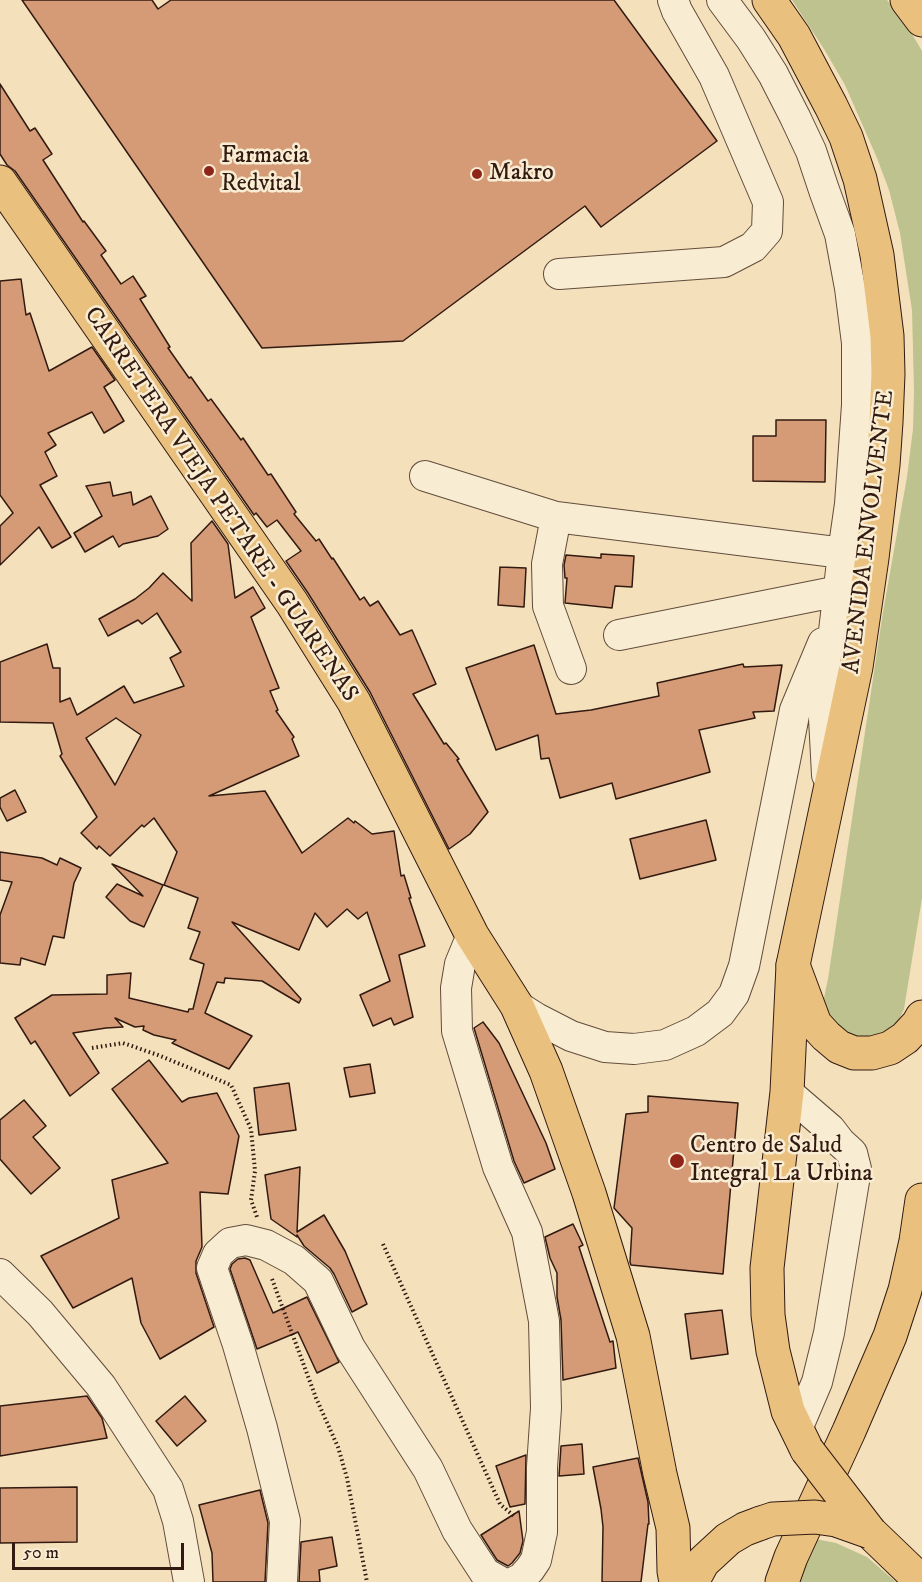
<!DOCTYPE html>
<html>
<head>
<meta charset="utf-8">
<style>
  body { margin:0 }
  #map { position:relative; width:922px; height:1582px; overflow:hidden; background:#f4e1bb; font-family:"IM FELL DW Pica",serif }
  canvas { display:block }
  .scale { position:absolute; left:12px; top:1543px; width:172px; height:27px; box-sizing:border-box; border:3px solid #321a11; border-top:0; padding-left:8px; font-size:18px; line-height:21px; white-space:nowrap; color:#321a11; -webkit-text-stroke:4px #f8ecd3; paint-order:stroke }
</style>
</head>
<body>
<div id="map">
<canvas width="922" height="1582"></canvas>
<div class="scale">50 m</div>
</div>
<script>
const context = document.querySelector('canvas').getContext('2d');
context.lineJoin = 'round';
function paint(path, color) { context.fillStyle = color; context.fill(path, 'evenodd'); }
const poly = rows => new Path2D(rows.map(r => 'M' + r).join(''));
function trace(path, color, width, dash) { context.strokeStyle = color; context.lineWidth = width; context.lineCap = dash ? 'butt' : 'round'; context.setLineDash(dash || []); context.stroke(path); }
function write(font, color, halo, rows, align = 'center') {
  context.font = font + ' "IM FELL DW Pica",serif'; context.lineWidth = 5; context.setLineDash([]); context.textBaseline = 'middle'; context.strokeStyle = halo; context.fillStyle = color; for (const [text, x, y, turn = 0] of rows) {
    context.save(); context.translate(x, y); context.rotate((+turn || 0) * Math.PI / 180); context.textAlign = isNaN(turn) ? turn : align; if (halo) context.strokeText(text, 0, 0); context.fillText(text, 0, 0); context.restore();
  }
}
const green = poly([
  [792,0,887,0,908,27,922,51,922,898,904,1009,900,1018,893,1026,878,1038,851,1040,821,1012,828,979,883,612,907,477,913,429,914,391,912,310,900,233,889,190,877,158,845,85,824,49],
  [810,1538,836,1543,867,1557,896,1582,796,1582]
]);
const building = poly([
  [22,0,152,0,158,9,171,0,614,0,717,141,601,227,585,206,403,341,262,348,22,0],
  [0,84,30,131,35,128,52,154,43,160,83,222,84,221,106,251,101,255,121,284,133,276,146,296,140,299,170,347,168,348,189,378,191,377,208,401,211,399,241,440,243,438,268,475,271,474,296,512,294,514,316,541,319,539,332,559,333,558,360,600,364,597,370,606,378,601,400,635,412,630,436,684,413,694,444,744,446,743,459,759,457,760,488,812,470,834,449,849,370,692,308,593,286,561,301,551,277,520,267,527,256,513,254,515,15,171,7,165,0,154,0,84],
  [21,279,26,315,30,313,49,371,92,347,115,380,104,387,124,421,104,433,92,412,48,433,56,445,45,452,57,476,40,485,71,537,52,548,39,527,0,565,0,526,13,513,0,495,0,281,21,279],
  [776,420,826,420,825,482,753,481,753,436,776,436,776,420],
  [110,482,113,496,131,492,133,505,151,496,168,529,158,536,123,544,119,547,113,536,85,552,74,533,102,516,86,486,110,482],
  [212,521,228,544,235,598,253,587,265,608,251,617,279,688,270,691,278,710,276,711,294,737,292,739,299,756,209,796,265,791,302,853,348,818,354,823,355,821,372,834,394,831,401,876,404,875,411,898,409,898,425,946,399,955,413,1017,394,1025,391,1018,373,1026,360,995,390,981,367,912,358,919,347,909,327,927,315,913,299,950,232,922,301,999,299,1003,262,981,225,978,224,983,217,982,205,1013,252,1036,229,1069,172,1043,176,1040,154,1035,143,1030,144,1026,135,1027,115,1018,123,1027,106,1028,73,1033,99,1073,70,1096,35,1041,31,1044,15,1018,52,995,107,994,107,975,131,973,129,998,188,1012,189,1009,193,1009,204,964,190,959,200,932,188,928,198,898,164,885,177,852,154,818,144,827,142,825,110,856,99,846,97,849,81,833,97,817,60,756,62,754,53,723,0,722,0,662,47,644,53,668,60,668,60,702,70,698,77,715,124,686,134,703,184,686,170,658,181,652,157,613,142,624,138,620,108,636,99,619,135,599,149,588,163,573,192,601,191,543,212,521],
  [116,718,141,735,115,785,86,738,116,718],
  [601,554,634,556,632,587,615,586,612,608,565,603,567,578,565,578,564,565,566,555,601,558,601,554],
  [500,567,526,568,524,607,498,605,500,567],
  [534,645,556,714,591,710,659,696,657,683,743,664,744,667,782,665,774,711,753,712,755,718,699,730,710,772,616,799,612,783,560,798,549,758,541,759,538,735,496,750,466,668,534,645],
  [15,790,26,812,7,821,0,807,0,798,15,790],
  [706,820,716,860,640,879,630,839,706,820],
  [0,852,42,858,57,865,60,858,81,868,74,883,64,938,53,936,45,965,21,958,20,965,0,963,0,915,12,882,0,880,0,852],
  [112,864,163,885,144,927,130,921,106,897,117,884,143,896,112,864],
  [483,1022,499,1043,546,1143,555,1169,524,1183,514,1161,474,1028,483,1022],
  [149,1060,182,1102,189,1098,217,1093,239,1136,228,1194,200,1192,202,1247,196,1261,196,1273,214,1327,160,1359,141,1323,132,1278,73,1308,41,1256,119,1218,112,1180,168,1163,112,1089,149,1060],
  [370,1064,375,1093,350,1097,344,1068,370,1064],
  [289,1083,296,1130,259,1135,254,1088,289,1083],
  [648,1096,738,1103,723,1274,631,1265,630,1262,632,1228,614,1208,626,1114,648,1112,648,1096],
  [24,1100,46,1126,33,1137,60,1168,31,1194,0,1159,0,1120,24,1100],
  [300,1167,297,1232,324,1215,345,1251,367,1304,352,1312,334,1274,330,1268,304,1246,297,1235,297,1237,271,1219,265,1175,300,1167],
  [573,1224,583,1245,579,1247,610,1342,613,1341,616,1368,563,1380,561,1320,557,1297,557,1273,550,1258,545,1237,573,1224],
  [245,1258,250,1260,273,1313,307,1297,339,1362,317,1373,298,1332,257,1349,230,1269,232,1264,238,1259,245,1258],
  [722,1310,728,1354,691,1359,685,1314,722,1310],
  [87,1396,102,1418,107,1438,0,1456,0,1406,87,1396],
  [185,1396,206,1421,177,1446,156,1421,185,1396],
  [582,1444,584,1474,559,1476,561,1446,582,1444],
  [526,1455,525,1504,510,1507,496,1466,526,1455],
  [638,1458,648,1502,649,1524,648,1524,641,1582,602,1582,603,1527,601,1509,593,1467,638,1458],
  [77,1487,77,1542,0,1543,0,1488,77,1487],
  [260,1490,268,1523,265,1582,213,1582,212,1553,199,1505,260,1490],
  [519,1511,523,1541,520,1553,512,1563,508,1566,497,1560,481,1535,519,1511],
  [332,1537,337,1566,319,1570,320,1582,299,1582,301,1542,332,1537]
]);
const path = poly([
  [92,1048,123,1043,158,1055,231,1085,251,1129,255,1171,251,1200,257,1217],
  [383,1244,500,1504,515,1517],
  [272,1279,316,1398,338,1447,347,1478,367,1582]
]);
const minor = poly([
  [722,0,751,39,773,74,795,117,811,151,824,190,840,234,850,288,857,343,857,405,850,504,843,553,824,718,827,775],
  [559,274,724,262,753,247,767,231,768,202,714,76,677,11,673,0],
  [425,476,556,517,843,553],
  [556,517,547,564,548,606,571,669],
  [619,635,839,591],
  [472,935,460,964,456,988,457,1031,498,1167,527,1232,544,1321,546,1408,542,1467,542,1532,536,1560,530,1569,522,1578,514,1582],
  [517,1006,536,1018,571,1036,605,1047,634,1049,665,1045,696,1031,720,1013,734,994,744,966,795,710,823,643],
  [787,1092,830,1129,840,1142,852,1153,856,1169,829,1333,817,1382,797,1429],
  [0,1274,40,1313,101,1386,168,1489,178,1521,189,1582],
  [282,1582,285,1521,262,1428,238,1345,212,1268,218,1254,230,1243,246,1240,266,1245,294,1260,318,1281,350,1348,428,1469,457,1530,485,1573,501,1582]
]);
const major = poly([
  [769,0,794,36,831,106,846,137,860,179,877,255,887,336,888,374,886,422,883,465,872,558,856,667,793,965,787,1092,767,1268,768,1315,773,1351,788,1411,807,1450],
  [0,182,292,603,354,702,472,935,517,1006,546,1071,589,1193,633,1336,660,1474,673,1528,674,1571,676,1582],
  [870,1532,922,1582],
  [692,1582,703,1562,728,1539,745,1529,761,1523]
]);
const highway = poly([
  [907,0,922,20],
  [793,965,815,1024,826,1036,839,1047,854,1053,872,1053,890,1048,905,1038,918,1024,922,1017],
  [782,1582,791,1557,849,1431,890,1336,905,1290,916,1241,922,1200]
]);
const majorBridge = poly([
  [807,1450,870,1532],
  [761,1523,773,1519,815,1517,836,1520,870,1532]
]);
const markers = [
  [209,171,6,"#8f2418"],
  [477,174,6,"#8f2418"],
  [677,1161,8,"#8f2418"]
];
const poiNames = [
  ["Farmacia",221,157],
  ["Redvital",221,185],
  ["Makro",489,174],
  ["Centro de Salud",690,1147],
  ["Integral La Urbina",690,1175]
];
const streetNames = [
  ["CARRETERA VIEJA PETARE - GUARENAS",220,505,56],
  ["AVENIDA ENVOLVENTE",870,532,-83]
];
paint(green, '#bdc28f');
paint(building, '#d49b76');
trace(building, '#321a11', 1.5);
trace(minor, '#624c3c', 32);
trace(major, '#321a11', 35);
trace(highway, '#321a11', 35);
trace(path, '#321a11', 4, [1.5, 3]);
trace(minor, '#f8ecd3', 30);
trace(major, '#eac07e', 33);
trace(highway, '#eac07e', 33);
trace(majorBridge, '#321a11', 35, []);
trace(majorBridge, '#eac07e', 33);
for (const [x, y, r, color] of markers) { const dot = new Path2D(); dot.arc(x, y, r, 0, 2 * Math.PI); context.fillStyle = color; context.fill(dot); trace(dot, '#f8ecd3', 2); }
write('24px', '#321a11', '#f8ecd3', poiNames, 'left');
write('24px', '#321a11', '#f8ecd3', streetNames);
</script>
</body>
</html>
